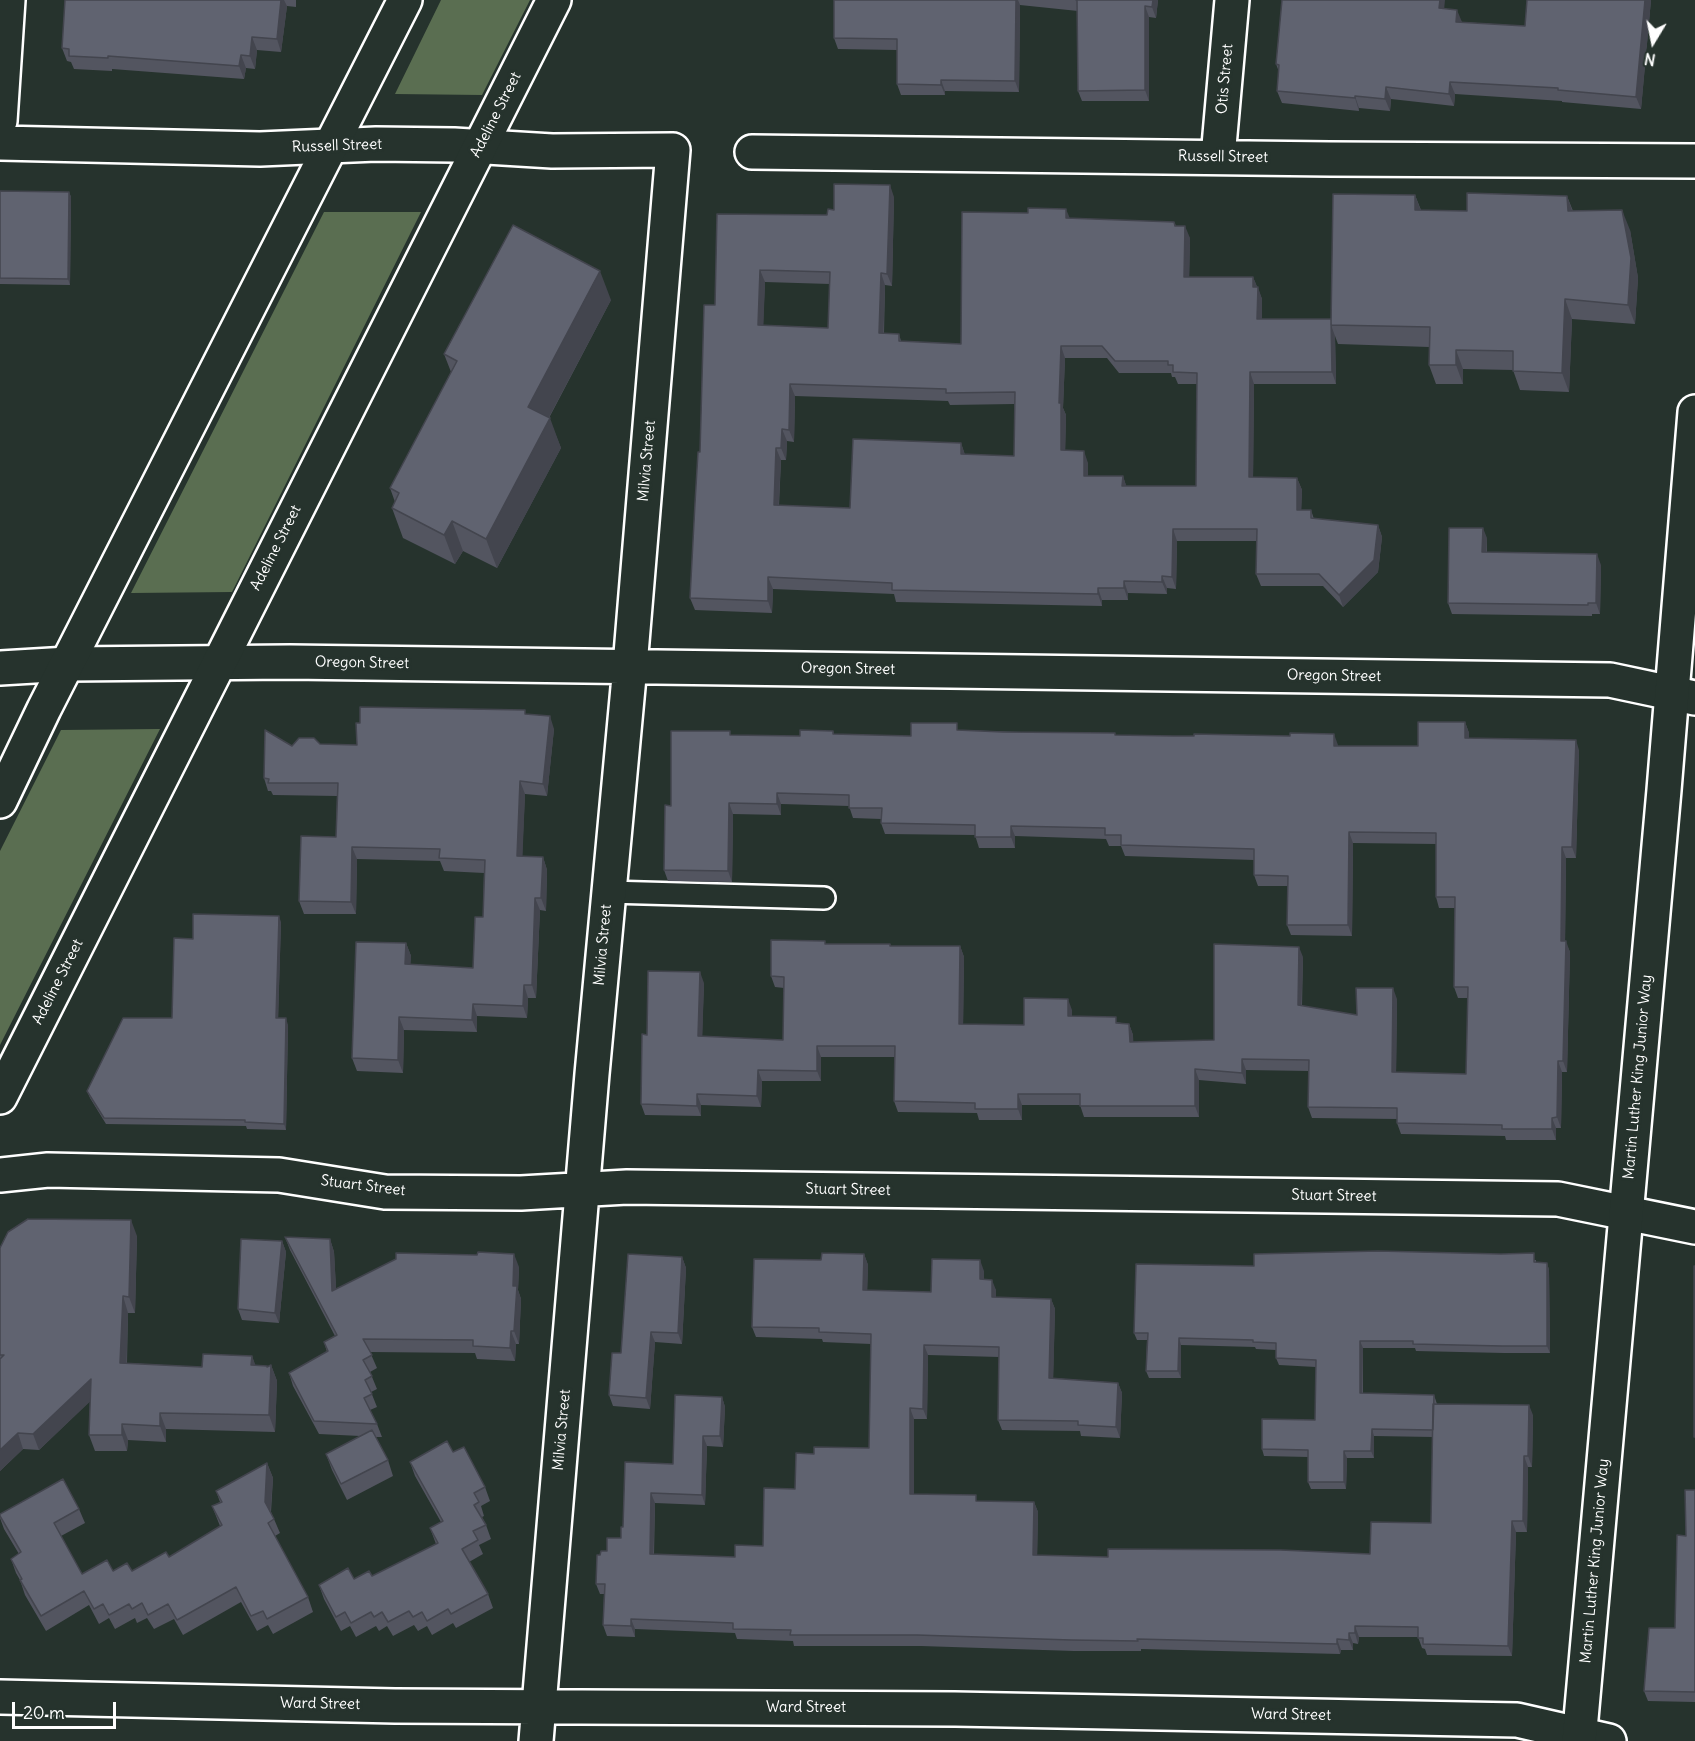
<!DOCTYPE html>
<html>
<head>
<meta charset="utf-8">
<style>
  body { margin:0 }
  #map { position:relative; width:1695px; height:1741px; overflow:hidden; background:#26332d; font-family:Delius,sans-serif }
  canvas { display:block }
  .north { position:absolute; left:1623px; top:12px; width:60px; height:60px; -webkit-text-stroke:4px #26332d; paint-order:stroke; rotate:190deg; font-size:16px; font-weight:700; line-height:24px; text-align:center; color:#fff }
  .north::after { content:''; display:block; margin:auto; width:21px; height:27px; background:#fff; clip-path:polygon(50% 0,100% 100%,50% 72%,0 100%) }
  .scale { position:absolute; left:12px; top:1702px; width:104px; height:27px; box-sizing:border-box; border:3px solid #fff; border-top:0; padding-left:8px; font-size:18px; line-height:21px; white-space:nowrap; color:#fff; -webkit-text-stroke:4px #26332d; paint-order:stroke }
</style>
</head>
<body>
<div id="map">
<canvas width="1695" height="1741"></canvas>
<div class="north">N</div>
<div class="scale">20 m</div>
</div>
<script>
const context = document.querySelector('canvas').getContext('2d');
context.lineJoin = 'round';
function paint(path, color) { context.fillStyle = color; context.fill(path, 'evenodd'); }
const poly = rows => new Path2D(rows.map(r => 'M' + r).join(''));
function trace(path, color, width, dash) { context.strokeStyle = color; context.lineWidth = width; context.lineCap = dash ? 'butt' : 'round'; context.setLineDash(dash || []); context.stroke(path); }
function write(font, color, halo, rows, align = 'center') {
  context.font = font + ' Delius,sans-serif'; context.lineWidth = 6; context.setLineDash([]); context.textBaseline = 'middle'; context.strokeStyle = halo; context.fillStyle = color; for (const [text, x, y, turn = 0] of rows) {
    context.save(); context.translate(x, y); context.rotate((+turn || 0) * Math.PI / 180); context.textAlign = isNaN(turn) ? turn : align; if (halo) context.strokeText(text, 0, 0); context.fillText(text, 0, 0); context.restore();
  }
}
const green = poly([
  [441,0,530,0,482,95,395,94],
  [324,212,421,212,232,592,131,593],
  [160,729,0,1045,0,851,61,730]
]);
const lane = poly([
  [608,892,824,898]
]);
const street = poly([
  [0,121,8,0],
  [0,143,260,149,376,144,454,145,552,151,673,150,630,666,592,1074,536,1741],
  [752,152,1330,159,1695,161],
  [1218,157,1232,0],
  [0,668,68,664,290,662,1610,680,1695,698],
  [0,1175,48,1170,279,1175,385,1192,521,1193,627,1187,1558,1199,1695,1227],
  [0,1697,395,1706,955,1709,1517,1720,1609,1741]
]);
const secondary = poly([
  [0,801,44,709,405,0],
  [0,1097,554,0],
  [1579,1741,1664,790,1695,412]
]);
const wall = poly([
  [65,0,296,0,296,7,287,6,281,52,257,50,255,69,246,68,244,79,112,69,112,71,74,69,71,62,67,61,62,48],
  [834,0,1158,0,1156,18,1149,17,1149,101,1082,101,1078,91,1078,11,1020,5,1019,92,945,91,945,95,901,95,897,84,897,50,838,49,834,38],
  [1651,0,1641,109,1562,102,1562,101,1455,94,1454,106,1391,99,1390,111,1359,108,1359,111,1282,103,1277,91,1279,72,1276,64,1444,9,1462,22,1525,26],
  [0,191,69,192,71,197,70,285,0,284],
  [1415,195,1421,210,1467,211,1567,196,1573,211,1630,230,1638,278,1635,324,1572,319,1569,392,1520,390,1513,370,1463,369,1463,384,1436,384,1429,365,1429,347,1338,344,1335,336,1336,384,1254,384,1253,477,1297,478,1302,490,1301,510,1311,510,1314,519,1378,525,1382,537,1378,572,1343,607,1323,586,1261,586,1256,574,1257,541,1177,541,1176,589,1167,588,1167,594,1128,593,1128,600,1102,600,1102,606,896,602,894,594,773,589,772,613,695,610,690,598,700,452,715,305,834,210,894,197,892,286,885,285,884,333,899,334,901,341,961,344,1070,219,1174,222,1176,226,1190,238,1189,277,1253,277,1262,299,1262,319,1331,319],
  [765,282,830,284,828,328,763,325],
  [1065,358,1107,358,1119,373,1171,373,1172,377,1175,377,1178,384,1197,384,1196,486,1126,486,1123,476,1088,476,1088,463,1065,451,1066,415,1063,408],
  [795,396,948,401,950,405,1014,404,1014,456,965,455,961,443,850,508,779,506,781,460,786,460,787,441,794,442],
  [611,300,549,418,561,448,497,568,463,551,455,564,403,538,392,508,395,502,390,488,451,372,444,354],
  [1487,538,1487,552,1601,565,1600,614,1592,614,1592,616,1452,614,1448,603],
  [526,714,554,729,547,796,525,794,522,857,543,857,547,870,546,911,540,910,536,998,528,998,527,1018,477,1016,477,1032,404,1030,403,1073,357,1071,352,1058,406,943,411,956,410,964,473,968,483,917,484,873,444,871,440,861,357,859,356,914,304,914,299,901,336,837,337,796,273,795,271,791,268,791,264,778,292,746,320,744,357,745],
  [1465,722,1469,733,1469,738,1579,750,1576,858,1566,858,1565,941,1570,952,1567,1072,1562,1072,1561,1128,1556,1128,1556,1140,1506,1140,1505,1136,1401,1134,1397,1123,1397,1119,1312,1118,1308,1107,1309,1071,1246,1070,1246,1084,1199,1080,1199,1117,1084,1117,1080,1105,1022,1105,1022,1120,979,1120,977,1113,898,1112,894,1101,895,1057,821,1057,821,1081,762,1081,761,1107,701,1105,701,1116,645,1115,641,1104,647,1035,704,983,702,1036,783,1040,784,988,775,987,771,976,826,944,890,944,891,946,960,946,964,957,963,1025,1024,1025,1072,1010,1072,1016,1129,1024,1133,1035,1133,1042,1214,1040,1303,957,1302,1006,1357,1015,1397,999,1396,1072,1466,1074,1468,998,1458,998,1454,987,1455,908,1439,908,1436,897,1436,844,1353,843,1352,936,1291,935,1287,925,1288,886,1258,886,1254,875,1254,860,1125,856,1121,846,1109,846,1106,839,1015,836,1015,848,979,848,975,835,885,834,881,823,881,819,853,818,849,806,781,804,781,815,733,814,732,882,668,881,664,870,671,806,731,735,800,736,833,731,834,734,911,736,959,730,1116,735,1338,745,1338,746,1418,746],
  [281,922,278,1018,288,1025,286,1130,247,1129,246,1126,106,1124,90,1098,87,1091,172,1018,193,939],
  [137,1236,135,1313,128,1313,127,1363,202,1367,252,1356,255,1365,267,1366,268,1367,271,1365,277,1381,275,1432,166,1429,166,1442,128,1440,127,1451,95,1451,89,1435,90,1401,39,1450,23,1449,0,1471,0,1248],
  [285,1237,330,1239,334,1252,336,1289,519,1267,518,1290,521,1299,519,1344,516,1344,515,1361,477,1359,475,1353,370,1352,377,1368,370,1372,377,1389,371,1392,377,1407,370,1410,377,1424,382,1437,375,1437,388,1460,393,1476,347,1500,332,1470,326,1454,360,1436,319,1434,293,1386,289,1373,327,1352,324,1342,335,1336,290,1250],
  [282,1241,286,1252,279,1323,242,1320,238,1309],
  [864,1254,868,1265,867,1291,931,1292,984,1271,984,1279,996,1290,996,1297,1051,1299,1055,1309,1053,1378,1118,1383,1122,1393,1120,1438,1081,1436,1080,1431,1002,1430,998,1420,999,1357,928,1355,927,1419,914,1419,914,1494,978,1501,1034,1502,1038,1512,1037,1556,1108,1557,1370,1554,1431,1523,1433,1437,1374,1436,1374,1458,1347,1458,1346,1489,1311,1489,1308,1482,1308,1457,1264,1456,1262,1449,1315,1420,1316,1367,1279,1365,1276,1358,1276,1350,1256,1349,1255,1347,1181,1345,1181,1378,1149,1378,1146,1371,1147,1340,1137,1340,1134,1333,1254,1266,1536,1260,1536,1263,1547,1263,1549,1270,1550,1353,1504,1353,1416,1351,1415,1348,1363,1348,1363,1393,1434,1395,1437,1404,1533,1415,1532,1467,1528,1467,1527,1532,1516,1532,1512,1656,1427,1655,1425,1649,1422,1648,1418,1637,1359,1637,1358,1644,1353,1643,1353,1650,1341,1650,1340,1654,1141,1649,1141,1651,1074,1651,921,1646,794,1646,793,1641,737,1639,735,1633,635,1629,635,1637,607,1636,603,1625,604,1594,600,1594,596,1584,600,1555,607,1551,621,1538,623,1527,673,1464,722,1397,725,1407,723,1447,707,1446,705,1505,655,1503,654,1555,735,1557,763,1546,814,1454,869,1448,871,1344,823,1342,822,1339,756,1337,752,1327,821,1260],
  [682,1257,686,1268,682,1344,655,1342,650,1409,613,1406,609,1395,621,1353],
  [453,1452,485,1487,490,1501,481,1506,484,1516,482,1517,486,1525,491,1539,479,1545,483,1554,469,1562,488,1594,493,1608,456,1628,453,1623,432,1635,427,1626,418,1631,414,1625,393,1636,387,1626,379,1631,376,1626,356,1637,350,1626,341,1631,324,1599,319,1585,372,1576,436,1544,430,1528,441,1522,415,1476,410,1462],
  [267,1463,273,1478,271,1512,280,1533,275,1536,308,1597,313,1612,273,1634,268,1625,257,1631,241,1602,183,1635,174,1619,154,1629,147,1618,137,1623,135,1618,115,1629,109,1618,99,1624,89,1605,46,1631,25,1595,20,1580,16,1573,11,1559,19,1554,4,1529,0,1518,0,1514,79,1509,85,1523,61,1536,82,1574,113,1571,132,1571,169,1557,220,1526,212,1506,220,1502,216,1491],
  [1695,1490,1695,1702,1648,1701,1644,1691,1675,1628,1686,1536]
]);
const shadedWall = poly([
  [281,0,284,0,287,6,281,52,277,39],
  [1016,0,1018,0,1020,5,1019,92,1015,81],
  [1153,0,1158,0,1156,18,1152,7],
  [1440,0,1445,0,1443,21,1439,8],
  [1645,0,1651,0,1641,109,1636,97],
  [1145,6,1149,17,1149,101,1145,90],
  [1457,10,1462,22,1456,22],
  [252,37,257,50,255,69,250,56],
  [241,55,246,68,244,79,239,66],
  [941,80,945,91,945,95,941,85],
  [1450,82,1455,94,1454,106,1449,94],
  [1386,87,1391,99,1390,111,1385,99],
  [1355,96,1359,108,1359,111,1355,98],
  [890,185,894,197,892,286,887,274],
  [69,192,71,197,70,285,68,279],
  [1415,195,1422,214,1415,210],
  [1567,196,1574,216,1568,211],
  [1066,209,1071,221,1066,218],
  [1622,210,1630,230,1638,278,1635,324,1628,305],
  [1185,226,1190,238,1189,289,1184,277],
  [760,270,765,282,763,337,758,325],
  [600,271,611,300,539,436,528,407],
  [881,273,885,285,883,345,879,333],
  [1253,277,1258,289,1253,287],
  [1258,287,1262,299,1262,331,1257,319],
  [1565,299,1572,319,1569,392,1562,373],
  [1331,325,1335,336,1336,384,1332,372],
  [1061,346,1065,358,1063,408,1066,415,1065,462,1061,450,1059,403],
  [1456,350,1463,369,1463,384,1456,365],
  [1250,372,1254,384,1253,489,1249,477],
  [790,384,795,396,794,442,789,430],
  [550,418,561,448,497,568,486,539],
  [782,429,787,441,786,460,781,448],
  [961,443,965,455,961,454],
  [776,448,781,460,778,517,774,505],
  [1084,451,1088,463,1088,488,1084,476],
  [1123,476,1127,488,1122,486],
  [1297,478,1302,490,1301,522,1297,510],
  [452,521,463,551,455,564,444,535],
  [1378,525,1382,537,1378,572,1343,607,1339,595],
  [1483,528,1487,538,1486,563,1482,552],
  [1173,529,1177,541,1176,589,1172,577],
  [1597,554,1601,565,1600,614,1596,603],
  [1162,576,1167,588,1167,594,1162,582],
  [768,577,773,589,772,613,768,601],
  [1124,581,1128,593,1128,600,1124,588],
  [1098,588,1102,600,1102,606,1098,594],
  [550,716,554,729,547,796,543,784],
  [1465,722,1469,733,1469,749,1465,738],
  [1334,734,1338,745,1338,756,1334,746],
  [1576,740,1579,750,1576,858,1572,847],
  [520,781,525,794,522,869,517,856],
  [777,793,781,804,781,815,777,804],
  [729,803,733,814,732,882,728,871],
  [1011,826,1015,836,1015,848,1011,837],
  [1349,832,1353,843,1352,936,1348,925],
  [352,847,357,859,356,914,351,902],
  [1562,847,1566,858,1565,952,1561,941],
  [543,857,547,870,546,911,541,898],
  [535,898,540,910,536,998,532,985],
  [279,916,281,922,278,1025,276,1018],
  [1566,941,1570,952,1567,1072,1563,1061],
  [406,943,411,956,410,977,405,964],
  [960,946,964,957,963,1035,959,1024],
  [1299,947,1303,957,1301,1016,1298,1005],
  [700,972,704,983,702,1047,698,1036],
  [524,985,528,998,527,1018,523,1006],
  [1393,988,1397,999,1396,1083,1392,1072],
  [1068,999,1072,1010,1072,1027,1068,1016],
  [473,1004,477,1016,477,1032,472,1020],
  [399,1017,404,1030,403,1073,398,1060],
  [286,1018,288,1025,286,1130,284,1124],
  [1129,1024,1133,1035,1134,1053,1130,1042],
  [817,1046,821,1057,821,1081,817,1071],
  [1242,1059,1246,1070,1246,1084,1242,1073],
  [1558,1061,1562,1072,1561,1128,1557,1117],
  [1195,1069,1199,1080,1199,1117,1195,1106],
  [758,1070,762,1081,761,1107,757,1096],
  [697,1094,701,1105,701,1116,697,1106],
  [1018,1094,1022,1105,1022,1120,1018,1109],
  [1552,1118,1556,1128,1556,1140,1552,1129],
  [131,1220,137,1236,135,1313,129,1297],
  [330,1239,334,1252,337,1304,332,1291],
  [282,1241,286,1252,279,1323,275,1313],
  [514,1254,519,1267,518,1290,521,1299,519,1344,514,1331,513,1286],
  [864,1254,868,1265,867,1301,863,1290],
  [682,1257,686,1268,682,1344,678,1333],
  [980,1260,984,1271,984,1290,980,1279],
  [1547,1263,1549,1270,1550,1353,1547,1346],
  [992,1280,996,1290,996,1308,992,1297],
  [123,1296,128,1313,126,1379,120,1363],
  [1051,1299,1055,1309,1053,1388,1049,1378],
  [511,1331,516,1344,515,1361,510,1348],
  [651,1332,655,1342,650,1409,646,1398],
  [1179,1338,1181,1345,1181,1378,1178,1371],
  [1360,1341,1363,1348,1362,1400,1360,1393],
  [924,1345,928,1355,927,1419,923,1409],
  [252,1356,258,1372,251,1365],
  [271,1365,277,1381,275,1432,269,1415,267,1366,271,1375],
  [91,1379,97,1395,39,1450,33,1434],
  [1118,1383,1122,1393,1120,1438,1116,1427],
  [722,1397,725,1407,723,1447,720,1436],
  [1529,1405,1533,1415,1532,1467,1528,1456],
  [910,1408,914,1419,914,1504,910,1494],
  [160,1413,166,1429,166,1442,160,1426],
  [122,1424,128,1440,127,1451,122,1435],
  [1372,1429,1374,1436,1374,1458,1371,1451],
  [18,1433,23,1449,0,1471,0,1450],
  [703,1436,707,1446,705,1505,702,1495],
  [1344,1451,1347,1458,1346,1489,1344,1482],
  [1524,1456,1528,1467,1527,1532,1523,1521],
  [267,1463,273,1478,270,1517,265,1502],
  [651,1493,655,1503,653,1565,650,1554],
  [1034,1502,1038,1512,1037,1566,1033,1555],
  [1512,1521,1516,1532,1512,1656,1508,1646],
  [631,1619,635,1629,635,1637,631,1626],
  [1355,1626,1359,1637,1358,1644,1355,1633],
  [1349,1633,1353,1643,1353,1650,1349,1640],
  [1337,1639,1341,1650,1340,1654,1337,1644]
]);
const building = poly([
  [65,0,281,0,277,39,252,37,250,56,241,55,239,66,108,56,108,58,69,56,69,49,62,48,65,0],
  [834,0,1016,0,1015,81,941,80,941,85,897,84,897,39,834,38,834,0],
  [1076,0,1153,0,1152,7,1145,6,1145,90,1078,91,1077,0,1076,0],
  [1282,0,1440,0,1439,8,1457,10,1456,22,1525,26,1527,0,1645,0,1636,97,1558,90,1558,88,1450,82,1449,94,1386,87,1385,99,1355,96,1355,98,1277,91,1279,65,1276,64,1282,0],
  [834,184,890,185,887,274,881,273,879,333,899,334,899,341,961,344,962,212,1028,213,1028,208,1066,209,1066,218,1174,222,1175,226,1185,226,1184,277,1253,277,1253,287,1258,287,1257,319,1331,319,1332,372,1250,372,1249,477,1297,478,1297,510,1311,510,1311,518,1378,525,1374,560,1339,595,1319,574,1256,574,1257,529,1173,529,1172,577,1162,576,1162,582,1124,581,1124,588,1098,588,1098,594,892,590,892,583,768,577,768,601,690,598,695,503,698,452,700,452,704,305,715,305,717,214,827,215,828,209,834,210,834,184],
  [760,270,830,272,828,328,758,325,760,270],
  [1061,346,1102,346,1115,361,1168,361,1168,365,1173,365,1173,372,1197,373,1196,486,1122,486,1123,476,1084,476,1084,451,1061,450,1061,403,1059,403,1061,346],
  [790,384,946,389,946,393,1015,392,1014,456,961,454,961,443,853,439,850,508,774,505,776,448,781,448,782,429,789,430,790,384],
  [0,191,69,192,68,279,0,278,0,191],
  [1467,193,1567,196,1568,211,1622,210,1631,258,1628,305,1565,299,1562,373,1513,371,1513,351,1456,350,1456,365,1429,365,1430,327,1331,325,1333,194,1415,195,1415,210,1467,211,1467,193],
  [513,225,600,271,528,407,550,418,486,539,452,521,444,535,392,508,399,493,390,488,457,361,444,354,513,225],
  [1449,528,1483,528,1482,552,1597,554,1596,603,1588,603,1588,605,1448,603,1449,528],
  [360,707,525,710,525,714,550,716,543,784,520,781,517,856,543,857,541,898,535,898,532,985,524,985,523,1006,473,1004,472,1020,399,1017,398,1060,352,1058,356,942,406,943,405,964,473,968,475,917,483,917,485,860,439,858,440,849,352,847,351,902,299,901,301,836,336,837,338,783,268,783,269,779,264,778,265,730,292,746,299,738,314,738,320,744,357,745,356,723,360,723,360,707],
  [1418,722,1465,722,1465,738,1576,740,1572,847,1562,847,1561,941,1566,941,1563,1061,1558,1061,1557,1117,1552,1118,1552,1129,1502,1129,1502,1125,1397,1123,1397,1108,1308,1107,1309,1060,1242,1059,1242,1073,1195,1069,1195,1106,1080,1106,1080,1094,1018,1094,1018,1109,975,1109,975,1103,894,1101,895,1046,817,1046,817,1071,758,1070,757,1096,697,1094,697,1106,641,1104,642,1034,647,1035,648,971,700,972,698,1036,783,1040,784,977,771,976,771,940,825,941,825,944,890,944,890,946,960,946,959,1024,1024,1025,1024,998,1068,999,1068,1016,1116,1017,1116,1023,1129,1024,1130,1042,1214,1040,1214,944,1299,947,1298,1005,1357,1015,1356,988,1393,988,1392,1072,1466,1074,1468,987,1454,987,1455,897,1436,897,1436,833,1349,832,1348,925,1287,925,1288,876,1254,875,1254,849,1121,845,1121,835,1105,835,1105,828,1011,826,1011,837,975,837,975,825,881,823,882,808,849,808,849,795,777,793,777,804,729,803,728,871,664,870,665,805,671,806,671,731,730,731,730,735,800,736,800,730,833,731,833,734,911,736,911,723,957,723,957,730,1003,732,1115,733,1115,735,1174,736,1194,736,1194,734,1290,736,1290,733,1334,734,1334,746,1418,746,1418,722],
  [193,914,279,916,276,1018,286,1018,284,1124,245,1122,245,1120,104,1118,87,1091,123,1018,172,1018,174,938,193,939,193,914],
  [28,1219,131,1220,129,1297,123,1296,120,1363,202,1367,203,1354,252,1356,251,1365,267,1366,267,1367,271,1365,269,1415,160,1413,160,1426,122,1424,122,1435,89,1435,91,1379,33,1434,18,1433,0,1450,0,1359,4,1355,0,1355,0,1248,8,1232,28,1219],
  [285,1237,330,1239,332,1291,396,1259,396,1253,477,1255,478,1252,514,1254,513,1286,517,1286,514,1331,511,1331,510,1348,473,1346,473,1340,363,1339,372,1355,363,1360,372,1376,365,1380,372,1394,364,1398,377,1424,314,1421,289,1373,328,1351,324,1342,337,1335,285,1237],
  [241,1239,282,1241,275,1313,238,1309,241,1239],
  [1378,1251,1501,1254,1534,1253,1534,1262,1547,1263,1547,1346,1502,1346,1413,1344,1413,1341,1360,1341,1360,1393,1434,1395,1433,1430,1372,1429,1371,1451,1344,1451,1344,1482,1308,1482,1308,1450,1262,1449,1262,1419,1315,1420,1316,1360,1276,1358,1276,1343,1253,1342,1253,1340,1179,1338,1178,1371,1146,1371,1148,1333,1134,1333,1136,1264,1254,1266,1254,1254,1378,1251],
  [822,1253,864,1254,863,1290,931,1292,932,1259,980,1260,980,1279,992,1280,992,1297,1051,1299,1049,1378,1118,1383,1116,1427,1078,1425,1078,1421,998,1420,999,1347,924,1345,923,1409,910,1408,910,1494,976,1495,976,1501,1034,1502,1033,1555,1108,1557,1108,1549,1281,1550,1370,1554,1371,1522,1431,1523,1433,1404,1529,1405,1528,1456,1524,1456,1523,1521,1512,1521,1508,1646,1423,1644,1423,1638,1418,1638,1418,1627,1355,1626,1355,1633,1349,1633,1349,1640,1337,1639,1337,1644,1137,1639,1138,1641,1071,1640,917,1635,790,1635,791,1630,733,1629,733,1623,631,1619,631,1626,603,1625,605,1584,596,1584,597,1555,600,1555,601,1551,607,1551,607,1538,621,1538,621,1527,623,1527,625,1462,673,1464,675,1395,722,1397,720,1436,703,1436,702,1495,651,1493,650,1554,735,1557,735,1545,763,1546,764,1488,795,1489,796,1453,814,1454,814,1447,869,1448,871,1334,819,1332,819,1328,752,1327,754,1259,821,1260,822,1253],
  [628,1254,682,1257,678,1333,651,1332,646,1398,609,1395,612,1353,621,1353,628,1254],
  [1694,1266,1695,1266,1695,1437,1694,1437,1694,1266],
  [372,1430,388,1460,341,1484,326,1454,372,1430],
  [447,1441,453,1452,464,1447,485,1487,474,1493,479,1502,474,1505,486,1525,473,1531,478,1540,462,1549,488,1594,451,1614,448,1609,427,1621,422,1612,413,1617,409,1611,388,1622,382,1612,374,1617,371,1612,351,1623,345,1612,336,1617,319,1585,348,1568,354,1579,369,1571,372,1576,438,1543,430,1528,443,1521,410,1462,447,1441],
  [267,1463,265,1502,274,1519,268,1523,308,1597,267,1619,263,1611,251,1616,236,1587,177,1620,168,1604,148,1615,142,1603,132,1609,129,1604,109,1615,103,1604,94,1609,84,1591,41,1616,20,1580,22,1579,11,1559,21,1552,0,1516,0,1514,63,1479,79,1509,54,1523,82,1574,107,1560,113,1571,127,1563,132,1571,166,1552,169,1557,222,1525,212,1506,222,1502,216,1491,267,1463],
  [1685,1490,1695,1490,1695,1692,1644,1691,1649,1628,1675,1628,1677,1535,1686,1536,1685,1490]
]);
const streetNames = [
  ["Otis Street",1225,79,-85],
  ["Adeline Street",496,115,-63],
  ["Russell Street",337,146,-2],
  ["Russell Street",1223,157,1],
  ["Milvia Street",647,461,-85],
  ["Adeline Street",276,548,-63],
  ["Oregon Street",362,663,1],
  ["Oregon Street",848,669,1],
  ["Oregon Street",1334,676,1],
  ["Milvia Street",603,945,-85],
  ["Adeline Street",58,982,-63],
  ["Martin Luther King Junior Way",1638,1077,-85],
  ["Stuart Street",363,1186,7],
  ["Stuart Street",848,1190,1],
  ["Stuart Street",1334,1196,1],
  ["Milvia Street",562,1430,-85],
  ["Martin Luther King Junior Way",1595,1561,-85],
  ["Ward Street",320,1704,1],
  ["Ward Street",806,1708],
  ["Ward Street",1291,1715,1]
];
paint(green, '#5a6e51');
trace(lane, '#fff', 26);
trace(street, '#fff', 38);
trace(secondary, '#fff', 38);
trace(lane, '#26332d', 21);
trace(street, '#26332d', 33);
trace(secondary, '#26332d', 33);
paint(wall, '#535560');
paint(shadedWall, '#43454e');
paint(building, '#606370');
trace(building, '#43454e', 1.5);
write('15px', '#fff', '#26332d', streetNames);
</script>
</body>
</html>
